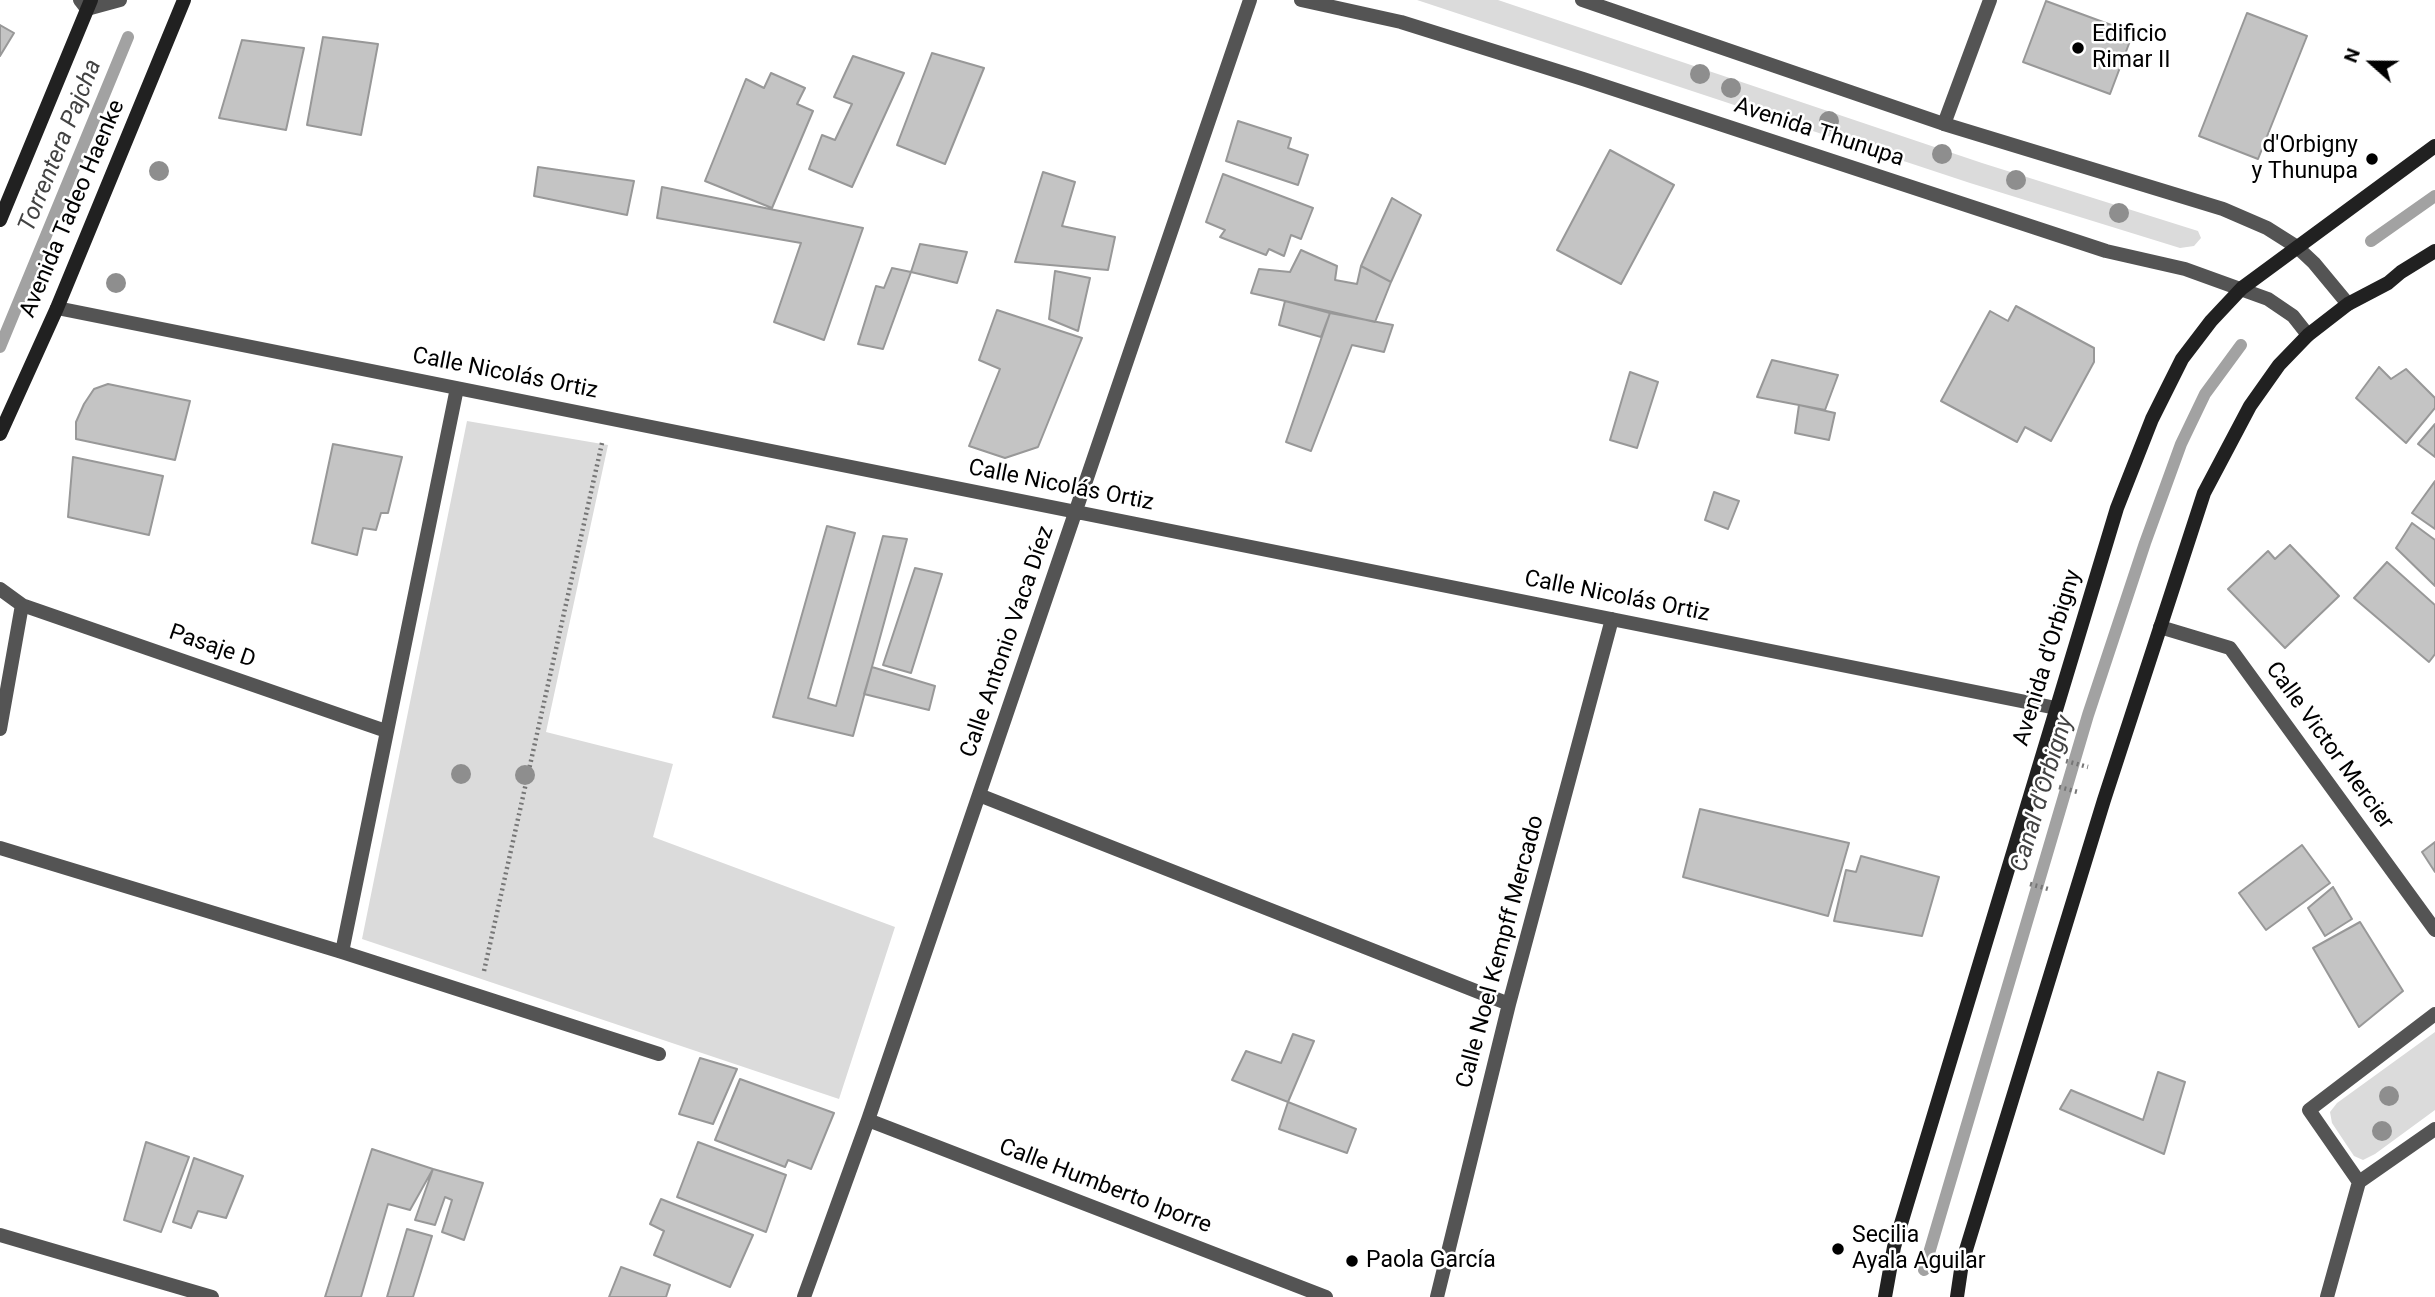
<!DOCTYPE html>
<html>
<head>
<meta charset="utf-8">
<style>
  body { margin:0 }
  #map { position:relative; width:2435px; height:1297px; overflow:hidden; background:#fff; font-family:Roboto,sans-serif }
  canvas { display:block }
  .north { position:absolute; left:2337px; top:28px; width:70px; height:70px; -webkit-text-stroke:5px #fff; paint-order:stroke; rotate:291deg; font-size:19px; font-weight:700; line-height:28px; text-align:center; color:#000 }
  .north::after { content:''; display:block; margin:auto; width:24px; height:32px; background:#000; clip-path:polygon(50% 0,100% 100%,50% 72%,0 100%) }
</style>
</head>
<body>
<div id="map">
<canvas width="2435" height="1297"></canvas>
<div class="north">N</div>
</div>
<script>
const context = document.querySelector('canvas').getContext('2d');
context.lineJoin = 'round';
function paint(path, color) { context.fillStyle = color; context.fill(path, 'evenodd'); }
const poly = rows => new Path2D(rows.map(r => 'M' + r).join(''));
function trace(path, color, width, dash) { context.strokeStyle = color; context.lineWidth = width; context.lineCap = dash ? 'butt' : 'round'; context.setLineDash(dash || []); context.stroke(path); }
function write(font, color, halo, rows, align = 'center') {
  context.font = font + ' Roboto,sans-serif'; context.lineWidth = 5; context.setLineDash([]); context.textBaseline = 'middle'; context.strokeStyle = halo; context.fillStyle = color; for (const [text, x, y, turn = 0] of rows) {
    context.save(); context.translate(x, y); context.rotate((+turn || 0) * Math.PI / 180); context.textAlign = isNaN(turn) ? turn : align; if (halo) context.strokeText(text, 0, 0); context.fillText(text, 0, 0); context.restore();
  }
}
const green = poly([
  [1417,0,1498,0,1982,163,2198,231,2201,238,2194,246,2180,248,1970,183],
  [467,421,608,445,546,732,673,764,653,837,895,927,839,1099,362,939],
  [2435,1032,2435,1110,2375,1154,2363,1160,2354,1156,2332,1123,2330,1112,2337,1103]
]);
const stream = poly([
  [2371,241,2435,196],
  [0,347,128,37],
  [1924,1270,2088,715,2145,543,2181,444,2205,394,2241,345]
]);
const building = poly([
  [2046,1,2133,33,2110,94,2023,62,2046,1],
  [2247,13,2307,36,2258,159,2199,136,2247,13],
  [0,25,14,33,0,56,0,25],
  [323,37,378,44,361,135,307,125,323,37],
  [242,40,304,48,286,130,219,118,242,40],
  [932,53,984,68,945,164,897,145,932,53],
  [853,56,904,73,852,187,809,169,822,135,835,140,852,104,834,97,853,56],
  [771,73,805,88,797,104,813,111,772,208,705,181,746,79,764,88,771,73],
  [1238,121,1291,138,1288,148,1308,155,1298,185,1226,161,1238,121],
  [1610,150,1674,185,1621,284,1557,250,1610,150],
  [538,167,634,181,627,215,534,196,538,167],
  [1043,172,1075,182,1062,226,1115,237,1108,270,1015,262,1043,172],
  [1223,174,1313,208,1301,239,1291,235,1284,256,1269,249,1266,255,1220,237,1225,230,1206,222,1223,174],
  [662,187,863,228,824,340,774,322,801,243,657,218,662,187],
  [1392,198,1421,215,1391,282,1361,266,1392,198],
  [920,244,967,252,957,283,911,272,920,244],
  [1301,250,1337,266,1335,280,1357,284,1361,266,1391,282,1375,322,1251,293,1259,269,1290,272,1301,250],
  [892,268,911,272,883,349,858,344,876,286,884,288,892,268],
  [1055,271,1090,278,1078,331,1049,319,1055,271],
  [1285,301,1330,313,1321,337,1279,325,1285,301],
  [2016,306,2094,348,2094,362,2051,441,2025,427,2017,442,1941,401,1990,311,2008,321,2016,306],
  [997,310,1082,338,1038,447,1005,458,969,446,1000,369,979,360,997,310],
  [1330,313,1393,325,1384,352,1352,345,1311,451,1286,442,1330,313],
  [1772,360,1838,375,1825,410,1757,397,1772,360],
  [2379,367,2391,379,2406,369,2435,398,2435,408,2406,443,2356,398,2379,367],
  [1630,372,1658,382,1637,448,1610,440,1630,372],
  [108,384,190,401,175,460,76,439,76,422,84,404,94,389,108,384],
  [1799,405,1835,413,1829,440,1795,433,1799,405],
  [2435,424,2435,457,2418,444,2435,424],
  [333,444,402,457,388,513,381,513,376,530,363,528,357,555,312,543,333,444],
  [73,457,163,476,149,535,68,517,73,457],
  [2435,481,2435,529,2412,513,2435,481],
  [1714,492,1739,501,1728,529,1705,520,1714,492],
  [2412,523,2435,540,2435,586,2396,548,2412,523],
  [827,526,855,533,808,698,836,706,883,536,907,539,853,736,773,717,827,526],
  [2290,545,2339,596,2285,648,2228,589,2268,551,2275,559,2290,545],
  [2387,562,2435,605,2435,654,2429,662,2354,598,2387,562],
  [915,568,942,574,911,673,883,665,915,568],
  [872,667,935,686,929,710,864,694,872,667],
  [1700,809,1849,843,1828,916,1683,877,1700,809],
  [2435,842,2435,872,2422,852,2435,842],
  [2302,845,2330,883,2266,930,2239,893,2302,845],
  [1861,856,1939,877,1922,936,1834,921,1846,870,1856,872,1861,856],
  [2333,887,2352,919,2325,936,2308,908,2333,887],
  [2360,922,2403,991,2359,1027,2313,948,2360,922],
  [1293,1034,1314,1041,1288,1102,1232,1080,1246,1051,1281,1063,1293,1034],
  [700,1058,737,1069,713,1124,679,1114,700,1058],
  [2158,1072,2185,1082,2164,1154,2060,1109,2071,1090,2143,1120,2158,1072],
  [740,1079,834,1113,811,1169,788,1160,785,1167,715,1140,740,1079],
  [1288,1102,1356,1129,1347,1153,1279,1129,1288,1102],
  [146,1142,189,1157,161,1232,124,1220,146,1142],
  [698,1142,786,1175,766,1232,677,1197,698,1142],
  [372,1149,433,1169,410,1210,388,1204,361,1297,325,1297,372,1149],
  [194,1158,243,1176,226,1218,198,1211,191,1228,173,1222,194,1158],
  [433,1169,483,1183,464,1240,442,1232,452,1200,445,1197,435,1225,415,1220,433,1169],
  [661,1199,753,1235,730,1287,654,1255,664,1231,650,1224,661,1199],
  [407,1229,432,1236,413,1297,387,1297,407,1229],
  [621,1267,670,1285,666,1297,609,1297,621,1267]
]);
const path = poly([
  [2066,761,2088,767],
  [2059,787,2078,792],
  [2030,884,2048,889],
  [484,971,602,443]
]);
const minor = poly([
  [1944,124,1990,0],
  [57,308,2056,708],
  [0,589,22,605,0,729],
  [22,605,386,731],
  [2160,627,2230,648,2435,930],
  [979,795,1509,1004],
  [0,848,342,952,659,1054],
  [342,952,457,388],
  [868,1120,1326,1297],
  [2359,1182,2309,1110,2435,1014],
  [0,1235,212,1297],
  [804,1297,868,1120,1250,0],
  [1437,1297,1509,1004,1612,619],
  [2327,1297,2359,1182,2435,1129]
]);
const tertiary = poly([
  [80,0,87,9,120,0],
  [1301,0,1401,22,1583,79,2106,251,2185,269,2268,299,2293,316,2308,335],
  [1582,0,1944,124,2223,209,2267,228,2297,247,2314,263,2348,304]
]);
const secondary = poly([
  [0,220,91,0],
  [0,434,57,308,184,0],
  [1885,1297,1894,1247,2117,508,2152,419,2182,359,2211,321,2242,288,2435,146],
  [1957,1297,1962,1263,2104,800,2204,493,2250,406,2279,365,2308,335,2348,304,2388,283,2401,272,2435,251]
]);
const trees = [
  [1700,74],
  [1731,88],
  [1829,121],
  [1942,154],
  [159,171],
  [2016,180],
  [2119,213],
  [116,283],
  [461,774],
  [525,775],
  [2389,1096],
  [2382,1131]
];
const markers = [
  [2078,48,7,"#000"],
  [2372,159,7,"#000"],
  [1838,1249,7,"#000"],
  [1352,1261,7,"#000"]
];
const poiNames = [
  ["Edificio",2092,35],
  ["Rimar II",2092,61],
  ["d'Orbigny",2358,146,"right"],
  ["y Thunupa",2358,172,"right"],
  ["Secilia",1852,1236],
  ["Ayala Aguilar",1852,1262],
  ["Paola García",1366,1261]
];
const streetNames = [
  ["Avenida Thunupa",1819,133,18],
  ["Avenida Tadeo Haenke",73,209,-67],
  ["Calle Nicolás Ortiz",505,374,11],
  ["Calle Nicolás Ortiz",1061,486,11],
  ["Calle Nicolás Ortiz",1617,597,11],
  ["Calle Antonio Vaca Díez",1008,642,-71],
  ["Pasaje D",212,647,19],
  ["Avenida d'Orbigny",2048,658,-73],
  ["Calle Victor Mercier",2329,746,54],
  ["Calle Noel Kempff Mercado",1501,952,-75],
  ["Calle Humberto Iporre",1105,1187,21]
];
const waterNames = [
  ["Torrentera Pajcha",61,146,-68],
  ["Canal d'Orbigny",2043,794,-73]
];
paint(green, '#dbdbdb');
trace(stream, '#a2a2a2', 12);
paint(building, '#c4c4c4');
trace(building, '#989898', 2);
trace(path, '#767676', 4.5, [2, 3.5]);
trace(minor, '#545454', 14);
trace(tertiary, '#545454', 14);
trace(secondary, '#212121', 14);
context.fillStyle = '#8e8e8e';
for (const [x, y] of trees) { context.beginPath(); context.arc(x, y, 10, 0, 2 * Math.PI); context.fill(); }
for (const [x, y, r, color] of markers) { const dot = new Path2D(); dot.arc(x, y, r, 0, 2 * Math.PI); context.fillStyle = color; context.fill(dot); trace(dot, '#fff', 2.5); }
write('23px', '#000', '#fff', poiNames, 'left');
write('23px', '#000', '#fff', streetNames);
write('italic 24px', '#434343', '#fff', waterNames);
</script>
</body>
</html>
